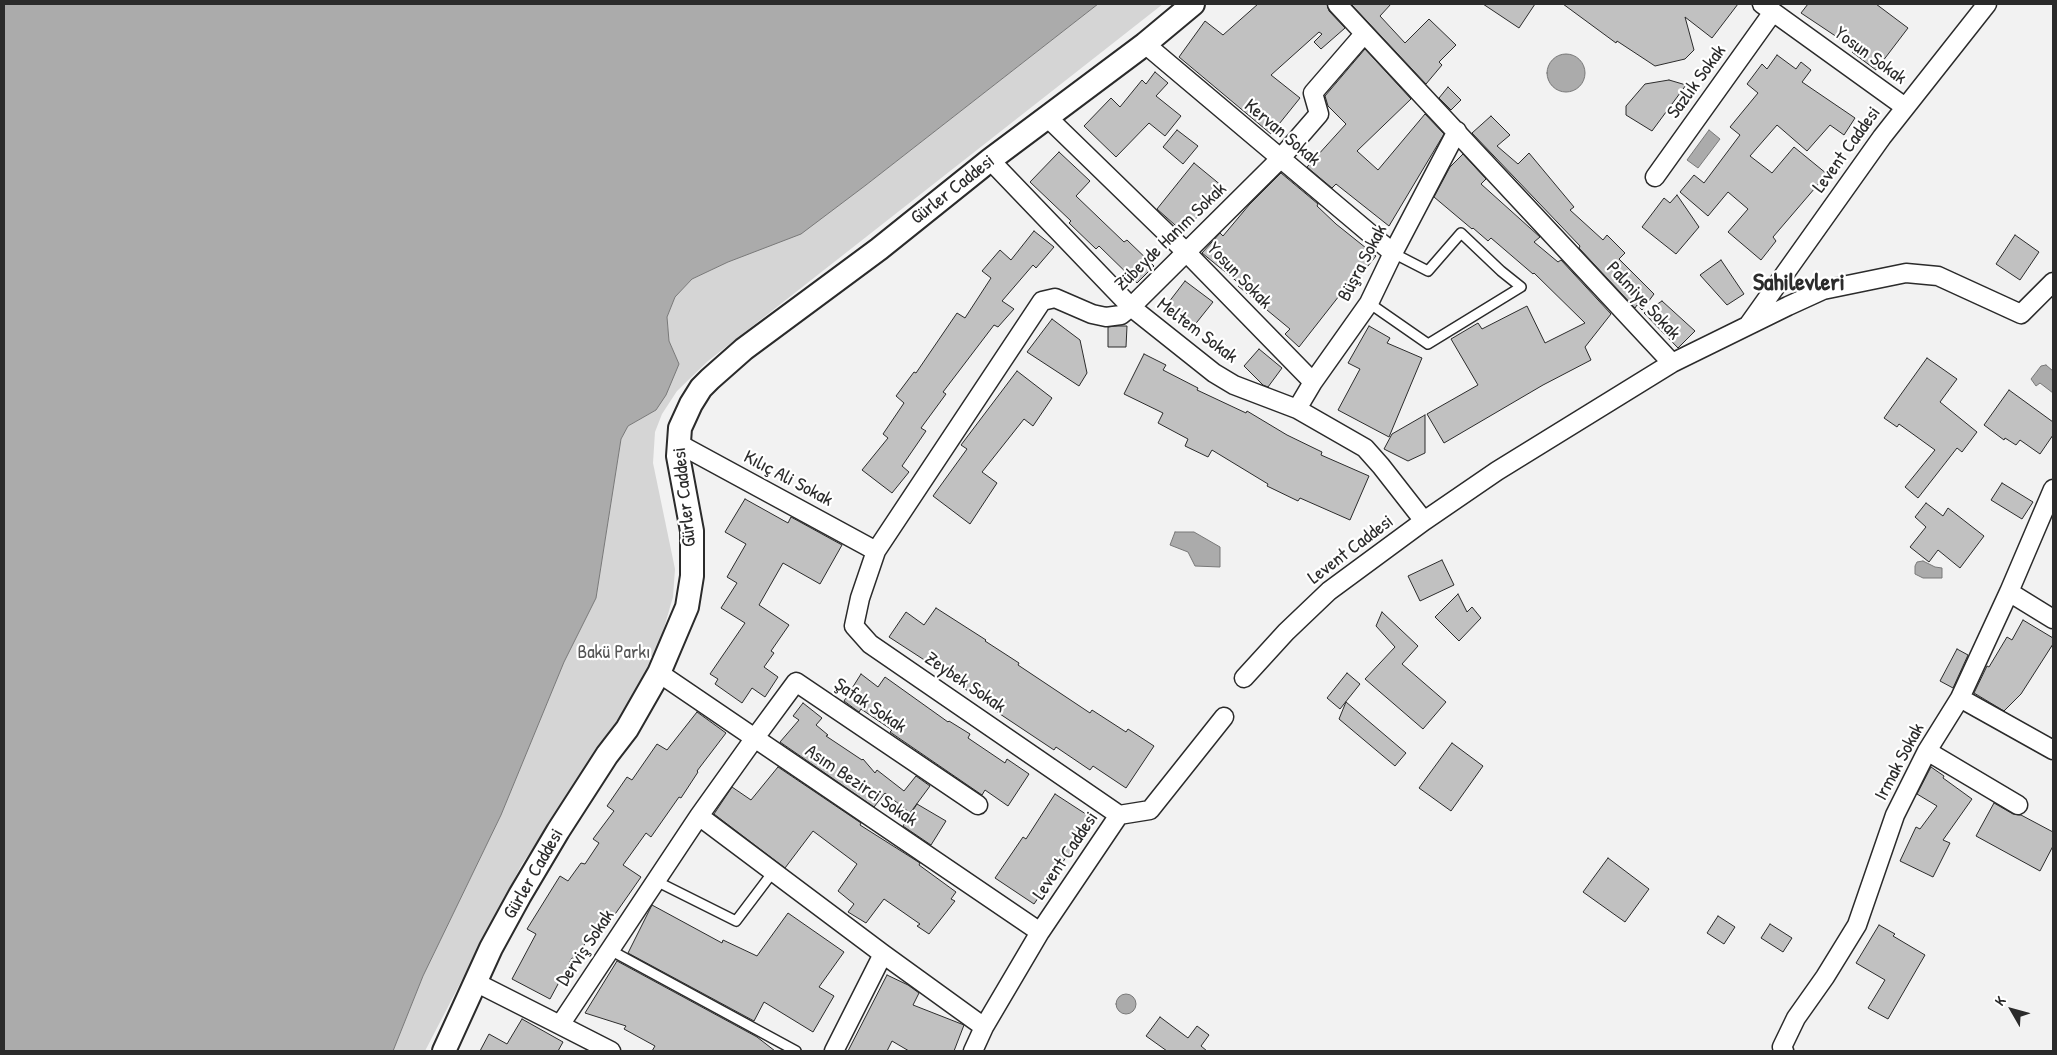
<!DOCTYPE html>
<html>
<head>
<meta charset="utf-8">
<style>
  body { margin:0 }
  #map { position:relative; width:2057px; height:1055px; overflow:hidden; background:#f2f2f2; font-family:"Patrick Hand",sans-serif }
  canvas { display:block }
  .frame { position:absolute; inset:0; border:5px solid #2b2b2b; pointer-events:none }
  .north { position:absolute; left:1987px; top:985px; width:50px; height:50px; -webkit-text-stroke:4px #fff; paint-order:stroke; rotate:308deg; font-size:14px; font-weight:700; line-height:20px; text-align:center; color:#2b2b2b }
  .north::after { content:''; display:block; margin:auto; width:18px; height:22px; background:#2b2b2b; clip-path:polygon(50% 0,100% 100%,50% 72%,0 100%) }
</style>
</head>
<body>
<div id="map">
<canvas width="2057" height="1055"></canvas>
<div class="frame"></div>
<div class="north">K</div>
</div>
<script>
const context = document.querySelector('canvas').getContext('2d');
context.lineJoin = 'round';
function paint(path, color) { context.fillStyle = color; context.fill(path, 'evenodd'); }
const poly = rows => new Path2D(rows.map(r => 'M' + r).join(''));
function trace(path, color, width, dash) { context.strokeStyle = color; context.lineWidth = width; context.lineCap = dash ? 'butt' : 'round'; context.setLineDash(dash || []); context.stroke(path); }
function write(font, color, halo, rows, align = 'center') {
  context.font = font + ' "Patrick Hand",sans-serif'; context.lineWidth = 4.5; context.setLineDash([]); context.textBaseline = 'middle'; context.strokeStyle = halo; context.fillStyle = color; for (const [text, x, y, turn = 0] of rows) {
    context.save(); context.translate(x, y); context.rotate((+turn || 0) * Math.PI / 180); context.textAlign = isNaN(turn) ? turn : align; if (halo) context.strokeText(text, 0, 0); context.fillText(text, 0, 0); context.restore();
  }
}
const green = poly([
  [1098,4,1163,4,708,361,677,391,662,414,655,432,653,463,675,569,673,597,652,669,625,716,522,864,425,1051,393,1051,423,976,501,815,564,662,596,598,621,439,628,426,656,410,679,364,669,341,667,317,675,297,692,279,728,262,801,233,866,185]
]);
const water = poly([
  [4,4,1098,4,866,185,801,234,728,262,692,279,675,297,667,317,669,341,679,364,666,395,656,410,628,426,621,439,596,598,564,662,501,815,423,976,393,1051,4,1051,4,4],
  '1547 73a19 19 0 1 1 38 0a19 19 0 1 1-38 0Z',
  [1709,130,1720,139,1698,168,1687,160,1709,130],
  [2046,365,2053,371,2053,393,2040,383,2036,386,2031,379,2041,366,2046,365],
  [1175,532,1194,532,1220,547,1220,567,1195,566,1188,552,1170,545,1175,532],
  [1923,561,1935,567,1942,568,1942,578,1923,578,1915,574,1915,566,1917,562,1923,561],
  '1116 1004a10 10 0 1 1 20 0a10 10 0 1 1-20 0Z'
]);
const building = poly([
  [1258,4,1327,4,1329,11,1345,28,1321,49,1314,42,1322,34,1319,32,1271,75,1300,98,1271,134,1179,57,1205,21,1223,35,1258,4],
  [1351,4,1391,4,1380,16,1405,43,1429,19,1456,45,1439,62,1442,65,1426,84,1351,4],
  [1483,4,1535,4,1519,28,1483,4],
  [1563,4,1738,4,1712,38,1685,17,1694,50,1685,59,1655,66,1617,41,1616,43,1563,4],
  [1808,4,1876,4,1908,28,1876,70,1852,52,1855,49,1801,13,1808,4],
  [1365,49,1411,99,1357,151,1378,170,1425,114,1444,134,1389,226,1336,184,1332,188,1307,167,1346,124,1328,106,1325,96,1365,49],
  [1777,55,1796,69,1801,62,1811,70,1802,82,1855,118,1844,135,1830,125,1807,151,1777,125,1750,156,1772,173,1794,147,1827,174,1773,237,1776,241,1761,260,1728,232,1748,209,1728,192,1708,216,1680,192,1694,175,1704,183,1740,135,1730,127,1758,93,1747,84,1762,64,1767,69,1777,55],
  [1155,72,1168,83,1156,96,1181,116,1165,136,1149,123,1116,157,1084,126,1111,98,1120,107,1142,80,1146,84,1155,72],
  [1669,80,1686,85,1652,131,1626,115,1626,106,1645,84,1669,80],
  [1448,87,1461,100,1451,110,1439,98,1448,87],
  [1491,116,1510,135,1497,146,1518,164,1529,153,1574,207,1570,210,1603,240,1607,235,1625,253,1619,259,1654,294,1642,310,1637,305,1635,308,1579,248,1580,246,1472,133,1491,116],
  [1177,130,1198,146,1183,164,1163,147,1177,130],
  [1059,152,1090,181,1076,196,1124,242,1127,240,1154,266,1137,283,1099,246,1096,249,1069,223,1071,221,1030,182,1059,152],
  [1463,154,1486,179,1481,184,1540,237,1534,242,1558,262,1561,260,1611,314,1585,347,1591,360,1543,385,1444,443,1427,414,1478,385,1451,339,1478,323,1482,329,1527,306,1545,343,1585,323,1534,273,1533,274,1491,238,1488,241,1473,228,1472,229,1434,197,1450,167,1463,154],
  [1194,163,1222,186,1184,233,1157,209,1194,163],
  [1281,173,1318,204,1317,206,1336,224,1376,256,1342,298,1339,296,1299,347,1285,334,1290,329,1238,286,1240,284,1202,253,1220,233,1223,236,1249,205,1281,173],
  [1677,195,1699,227,1676,254,1642,227,1664,198,1670,203,1677,195],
  [1034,231,1054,247,1036,268,1033,265,1002,301,1014,309,998,327,994,325,943,392,946,394,921,428,926,431,902,466,909,472,892,493,862,470,888,438,883,434,904,403,896,396,914,372,916,373,957,313,965,318,991,278,982,271,1000,250,1011,260,1034,231],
  [2015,235,2039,252,2020,280,1996,264,2015,235],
  [1721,260,1744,294,1727,305,1700,275,1721,260],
  [1185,281,1213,302,1189,332,1162,311,1185,281],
  [1662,301,1695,331,1678,348,1644,313,1662,301],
  [1052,319,1080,340,1087,373,1079,386,1027,352,1052,319],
  [1116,326,1127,326,1126,347,1108,347,1108,327,1116,326],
  [1369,326,1390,338,1387,343,1422,358,1389,437,1338,410,1360,369,1348,363,1369,326],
  [1259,349,1282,368,1268,387,1263,385,1244,366,1259,349],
  [1144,354,1166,365,1163,370,1198,388,1197,390,1246,413,1247,411,1287,435,1322,452,1321,455,1369,476,1350,520,1300,498,1298,501,1267,486,1268,484,1212,450,1208,457,1185,446,1188,439,1158,423,1163,413,1124,394,1144,354],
  [1927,358,1957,379,1940,402,1977,432,1962,452,1957,448,1918,498,1905,487,1935,450,1899,424,1897,427,1884,418,1927,358],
  [1017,371,1052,398,1033,426,1024,419,982,472,997,483,970,524,933,496,967,449,961,445,1017,371],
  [2009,390,2053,422,2053,435,2040,454,2020,440,2016,445,2005,438,2004,440,1984,425,2009,390],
  [1425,415,1425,453,1408,461,1384,449,1392,434,1425,415],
  [2002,483,2033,502,2022,519,1991,500,2002,483],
  [745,499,788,523,791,517,842,545,820,584,783,563,759,605,789,625,771,651,774,653,764,667,778,677,765,697,752,688,742,703,715,684,718,679,710,674,745,623,721,608,737,583,727,577,746,544,725,532,745,499],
  [1926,503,1943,516,1948,508,1984,536,1960,568,1938,550,1929,562,1910,547,1926,527,1915,517,1926,503],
  [1442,560,1454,585,1420,601,1408,576,1442,560],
  [1458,594,1467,612,1472,607,1481,618,1459,641,1435,617,1458,594],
  [936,608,986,640,985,641,1019,663,1018,665,1090,713,1092,710,1126,732,1128,729,1154,746,1126,788,1093,766,1090,770,1056,747,1054,750,997,712,999,710,965,689,966,687,889,637,906,612,924,625,936,608],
  [1382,612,1418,646,1402,664,1446,702,1423,729,1365,679,1395,647,1376,626,1382,612],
  [2023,620,2053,638,2053,644,2021,694,2004,711,1974,693,1987,666,1989,667,2007,637,2012,640,2023,620],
  [1957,649,1968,655,1953,688,1940,681,1957,649],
  [1347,673,1360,684,1340,709,1327,698,1347,673],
  [861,674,878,687,885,677,948,722,949,721,970,734,968,738,1005,763,1007,759,1029,774,1008,806,985,790,982,795,890,732,892,730,861,709,859,712,844,701,861,674],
  [1346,702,1406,753,1395,766,1339,719,1346,702],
  [803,703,822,718,816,725,828,735,826,736,862,760,863,759,875,773,877,770,904,791,916,776,930,786,910,813,885,793,874,807,780,742,799,720,793,716,803,703],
  [697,712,726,733,697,771,698,772,681,798,679,797,651,837,646,833,623,865,641,877,604,930,597,925,575,959,572,958,550,999,512,979,536,934,527,929,560,876,568,881,581,863,585,864,599,843,593,839,614,811,607,806,627,777,632,780,657,744,667,750,697,712],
  [1452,743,1483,766,1451,811,1419,788,1452,743],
  [778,767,861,823,860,825,920,863,919,865,956,892,951,899,955,901,929,934,917,926,920,924,884,899,866,923,848,912,854,904,838,891,857,864,813,831,785,868,714,814,732,787,751,800,778,767],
  [1931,767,1944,776,1943,778,1972,799,1943,840,1950,843,1933,877,1900,861,1916,827,1920,829,1937,806,1917,794,1931,767],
  [1055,794,1095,820,1071,855,1069,853,1034,904,995,878,1023,837,1026,839,1055,794],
  [1994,803,2013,814,2021,815,2053,832,2053,846,2040,871,1976,836,1994,803],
  [917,804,946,821,931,845,903,826,917,804],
  [1608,858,1649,889,1625,922,1583,892,1608,858],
  [652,905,722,943,723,940,757,956,788,913,844,952,819,987,834,996,813,1032,764,1002,754,1021,628,953,652,905],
  [1718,916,1735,927,1724,944,1707,933,1718,916],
  [1770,924,1792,938,1783,952,1761,938,1770,924],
  [1879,925,1895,934,1893,936,1925,955,1888,1019,1868,1008,1885,980,1856,963,1879,925],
  [617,961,757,1037,775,1051,652,1051,655,1046,624,1029,626,1026,585,1013,617,961],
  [887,975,908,985,919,993,913,1005,964,1025,954,1051,909,1051,892,1041,887,1051,848,1051,887,975],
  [1160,1017,1188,1038,1197,1026,1209,1035,1201,1046,1207,1051,1167,1051,1146,1036,1160,1017],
  [522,1019,563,1042,558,1051,480,1051,489,1034,507,1044,522,1019]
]);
const service = poly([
  [1369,303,1428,344,1521,287,1501,271,1461,233,1428,271,1393,253],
  [656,881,736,921,773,872],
  [610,950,796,1051]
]);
const minor = poly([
  [1337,4,1672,363],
  [1762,4,1905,107],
  [1145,44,1393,253],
  [1047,117,1187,253,1313,382],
  [990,160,1131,307,1214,373,1234,385,1297,409,1365,448,1381,466,1424,521],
  [1655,177,1773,12],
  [1749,324,1882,137,1987,4],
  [1297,409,1313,382,1369,303,1393,253,1457,131],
  [679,444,876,551],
  [2009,592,2053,619],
  [659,673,1040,932],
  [1244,678,1286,632,1329,591,1424,521,1497,471,1672,363,1788,306,1823,290,1906,273,1938,276,2021,314,2053,282],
  [1960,698,2053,750],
  [1927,751,2018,805],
  [1119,815,870,644,854,626,860,598,876,551,1042,301,1055,298,1092,314,1106,317,1121,315,1131,307,1280,159,1319,114,1313,93,1364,34],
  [699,816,883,954,984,1027],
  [475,982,560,1025,699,816,754,739,796,682,978,805],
  [560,1025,611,1051],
  [834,1051,883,954],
  [973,1051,984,1027,1040,932,1119,815,1150,810,1224,717],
  [1784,1051,1782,1047,1796,1018,1825,977,1857,925,1895,815,1927,751,1960,698,2009,592,2053,489]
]);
const tertiary = poly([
  [444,1051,491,948,520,895,558,831,607,755,627,729,659,673,687,607,692,576,692,531,678,456,680,428,691,404,701,388,710,379,744,349,879,249,990,160,1145,44,1193,4]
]);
const streetNames = [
  ["Yosun Sokak",1870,56,36],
  ["Sazlık Sokak",1697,82,-54],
  ["Kervan Sokak",1282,133,40],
  ["Levent Caddesi",1847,150,-54],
  ["Gürler Caddesi",953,190,-38],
  ["Zübeyde Hanım Sokak",1171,237,-44],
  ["Büşra Sokak",1363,263,-62],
  ["Yosun Sokak",1239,276,46],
  ["Palmiye Sokak",1643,301,47],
  ["Meltem Sokak",1197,331,37],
  ["Kılıç Ali Sokak",788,479,28],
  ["Gürler Caddesi",685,497,-96],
  ["Levent Caddesi",1351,550,-37],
  ["Zeybek Sokak",965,683,34],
  ["Şafak Sokak",870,706,34],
  ["Irmak Sokak",1900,762,-62],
  ["Asım Bezirci Sokak",861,786,34],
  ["Levent Caddesi",1066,856,-56],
  ["Gürler Caddesi",534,874,-60],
  ["Derviş Sokak",586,948,-56]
];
const parkNames = [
  ["Bakü Parkı",614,653]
];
const districtNames = [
  ["Sahilevleri",1799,284]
];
paint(green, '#d5d5d5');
paint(water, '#ababab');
trace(water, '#787878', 1);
paint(building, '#c1c1c1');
trace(building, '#2b2b2b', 1);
trace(service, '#2b2b2b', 12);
trace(minor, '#2b2b2b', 21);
trace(tertiary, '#2b2b2b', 26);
trace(service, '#fff', 9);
trace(minor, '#fff', 18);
trace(tertiary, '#fff', 22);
write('19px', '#2b2b2b', '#fff', streetNames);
write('19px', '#565656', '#fff', parkNames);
write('bold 24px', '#2b2b2b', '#fff', districtNames);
</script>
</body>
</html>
